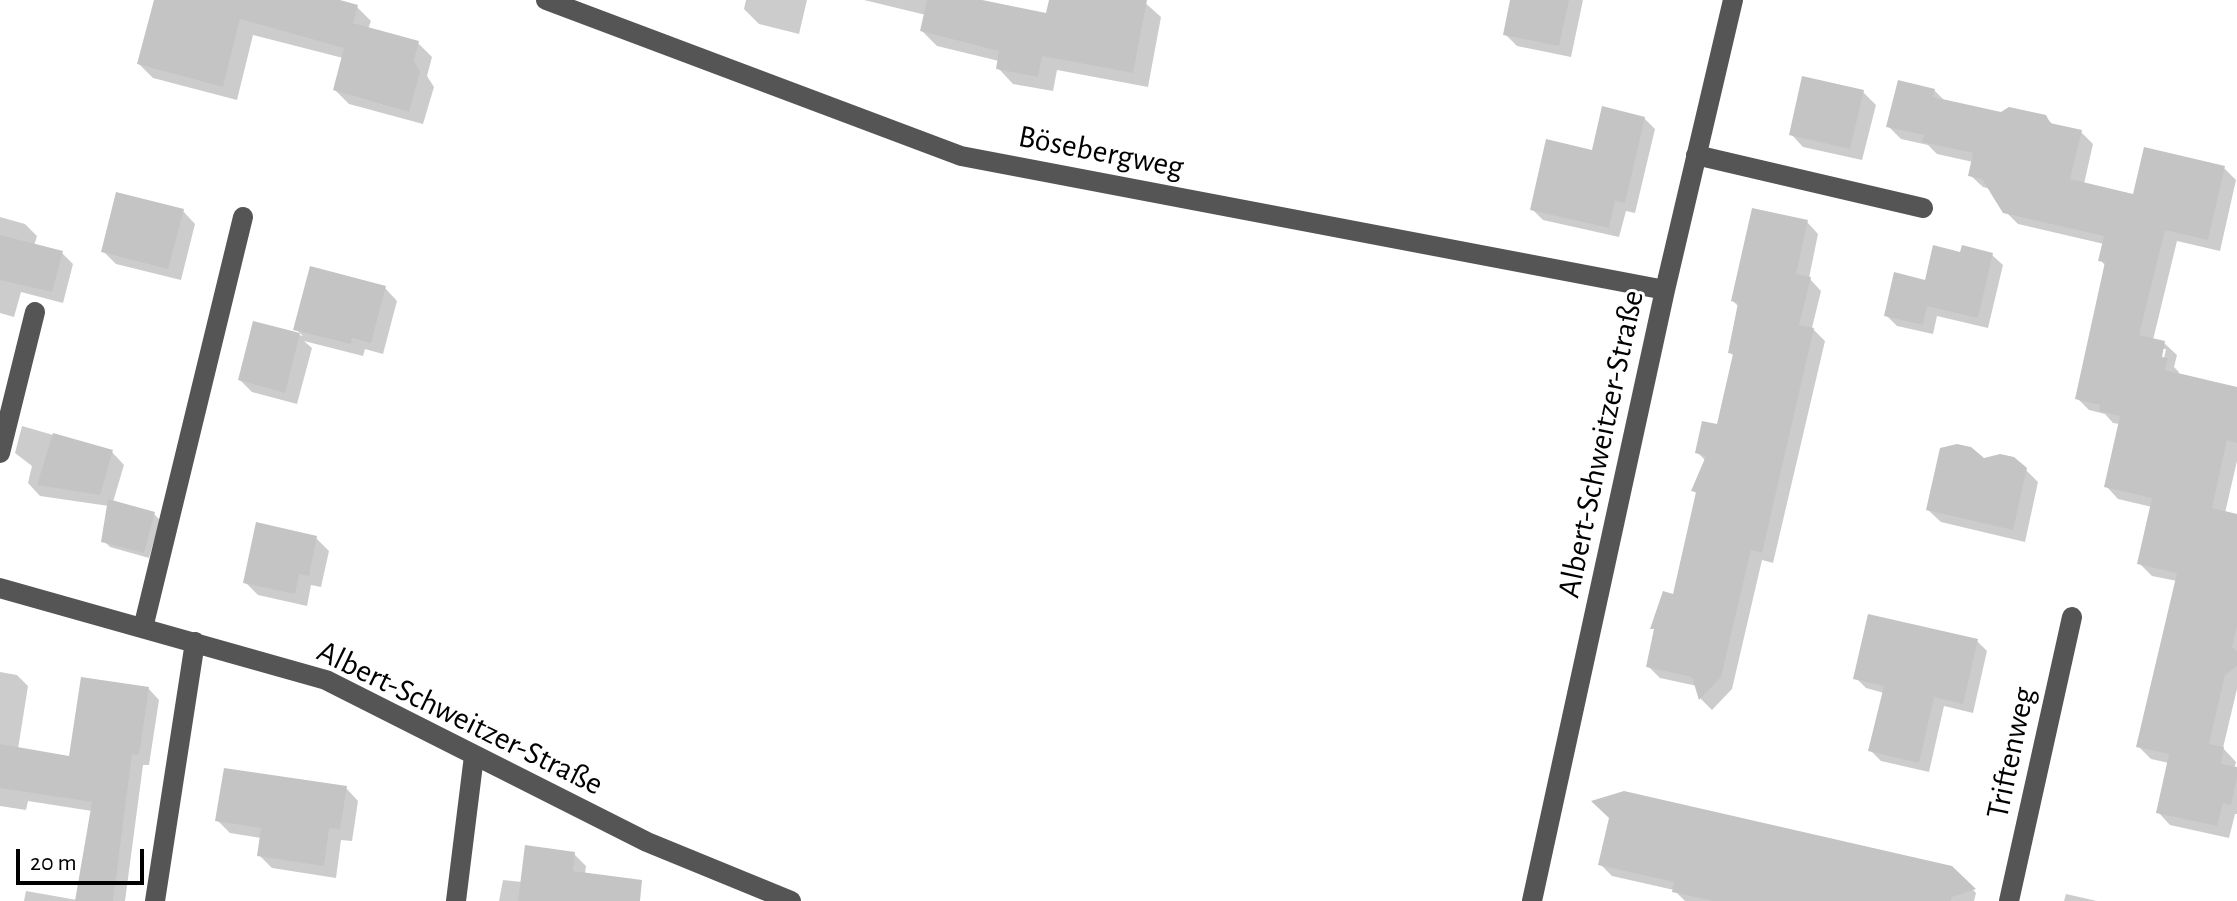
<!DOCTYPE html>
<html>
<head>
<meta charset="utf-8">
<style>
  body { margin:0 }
  #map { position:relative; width:2237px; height:901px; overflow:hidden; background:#fff; font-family:"Alegreya Sans",sans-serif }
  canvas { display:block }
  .scale { position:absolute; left:16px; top:849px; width:128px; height:36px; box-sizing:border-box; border:4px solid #000; border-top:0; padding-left:10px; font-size:24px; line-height:28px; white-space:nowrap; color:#000; -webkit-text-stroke:6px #fff; paint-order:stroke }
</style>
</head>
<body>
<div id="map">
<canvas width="2237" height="901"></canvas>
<div class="scale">20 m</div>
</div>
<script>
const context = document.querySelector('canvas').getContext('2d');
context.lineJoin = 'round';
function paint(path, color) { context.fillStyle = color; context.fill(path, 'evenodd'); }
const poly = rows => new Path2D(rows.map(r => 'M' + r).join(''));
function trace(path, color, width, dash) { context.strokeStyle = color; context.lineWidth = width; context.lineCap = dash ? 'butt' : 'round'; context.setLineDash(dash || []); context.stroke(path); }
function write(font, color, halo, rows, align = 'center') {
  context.font = font + ' "Alegreya Sans",sans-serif'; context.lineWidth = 6; context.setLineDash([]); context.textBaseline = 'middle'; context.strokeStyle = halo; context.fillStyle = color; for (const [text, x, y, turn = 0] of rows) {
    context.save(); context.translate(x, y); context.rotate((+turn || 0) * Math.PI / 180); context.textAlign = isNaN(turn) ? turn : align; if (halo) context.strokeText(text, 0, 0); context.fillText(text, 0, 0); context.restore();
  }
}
const shadow = poly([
  [156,0,332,0,357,7,371,21,368,29,418,43,432,57,427,76,434,87,423,124,349,104,335,90,343,58,253,35,237,100,153,78,139,64],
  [746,0,807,0,799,34,759,24,744,9],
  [864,0,980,0,1048,16,1051,0,1142,0,1161,17,1148,87,1057,70,1053,91,1013,84,998,68,999,61,937,46,922,31,926,15],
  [1512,0,1583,0,1571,57,1517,46,1505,34],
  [1934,90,1945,101,2001,114,2045,116,2054,126,2081,132,2093,144,2084,184,2135,196,2224,168,2236,180,2220,251,2177,241,2153,340,2164,343,2177,355,2174,367,2179,372,2178,375,2237,389,2237,461,2225,513,2237,516,2237,689,2223,748,2236,762,2234,769,2237,769,2237,814,2235,814,2229,838,2170,825,2158,812,2169,763,2151,759,2138,746,2177,581,2152,576,2139,563,2152,507,2118,499,2106,486,2120,424,2113,423,2105,414,2089,410,2077,398,2106,266,2100,260,2104,244,2018,224,2005,211,1991,189,1983,187,1970,175,1973,162,1937,154,1928,145,1901,139,1888,126],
  [2161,349,2166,349,2162,367],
  [1863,92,1876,105,1862,160,1803,147,1791,134],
  [1644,118,1655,129,1635,213,1626,211,1619,237,1543,220,1532,209,1593,153],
  [183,211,195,224,181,280,116,264,103,251],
  [0,217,25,224,37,236,34,246,62,253,73,264,63,303,21,292,14,317,0,313],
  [1807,222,1818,234,1809,278,1821,291,1812,328,1825,341,1773,563,1762,560,1732,689,1712,710,1701,699,1697,686,1660,678,1648,666,1656,631,1653,628,1674,596,1697,494,1693,490,1706,461,1697,452,1719,427,1734,356,1731,353,1739,307,1733,301],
  [1992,255,2003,265,1988,328,1937,316,1933,334,1897,326,1886,315,1926,282],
  [385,288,397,301,383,354,365,349,363,356,304,341,312,348,297,404,252,392,240,380,254,323,303,336,296,329],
  [22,426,112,452,124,465,113,502,154,514,160,520,149,558,110,547,104,541,109,506,40,496,28,483,32,466,15,453],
  [1983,460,2025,469,2038,482,2025,542,1941,522,1928,510],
  [316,538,329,551,321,587,311,585,307,606,258,595,245,582],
  [1977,641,1987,651,1973,713,1944,706,1929,772,1881,761,1871,751,1884,693,1866,688,1856,678],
  [0,672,17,675,28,686,18,749,71,759,148,688,159,700,149,765,143,765,125,901,24,901,26,891,77,900,92,811,28,801,26,810,0,806],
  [346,788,358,801,352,841,341,840,336,878,272,868,259,855,261,838,230,833,217,820],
  [574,854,586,866,585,874,600,901,499,901,503,880,522,882],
  [1600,864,1951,868,1976,893,1974,901,1685,901,1674,890,1612,876],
  [2066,894,2097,901,2064,901]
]);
const building = poly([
  [154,0,340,0,358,5,353,23,419,41,414,60,420,72,409,112,333,90,344,48,240,19,223,87,137,64],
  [927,0,982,0,1046,13,1049,0,1147,0,1133,73,1042,56,1038,77,996,69,999,51,920,31],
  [1510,0,1569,0,1559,46,1503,35],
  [1802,76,1864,90,1850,149,1789,135],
  [1898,80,1935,89,1933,97,2001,112,2009,107,2046,115,2050,123,2082,130,2070,179,2133,194,2144,147,2225,166,2208,240,2165,230,2139,335,2165,341,2162,357,2168,358,2165,370,2237,387,2237,443,2227,440,2212,508,2237,514,2237,626,2232,647,2237,651,2237,666,2225,675,2209,744,2224,747,2221,764,2237,767,2237,777,2231,805,2223,803,2217,826,2156,813,2169,754,2136,747,2177,573,2137,564,2152,498,2104,487,2120,416,2099,411,2100,405,2075,399,2105,262,2098,261,2104,236,2003,213,1982,179,1968,176,1973,153,1922,142,1924,135,1886,127],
  [1602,106,1645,117,1625,203,1615,201,1609,228,1530,210,1546,139,1592,150],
  [116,192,184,209,168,269,101,252],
  [1752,208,1808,220,1796,274,1811,277,1799,325,1814,328,1762,553,1751,550,1721,677,1699,700,1692,677,1646,667,1654,629,1650,629,1663,591,1673,594,1696,492,1691,491,1706,456,1695,453,1702,421,1717,424,1733,354,1728,353,1738,303,1731,301],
  [0,235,63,251,52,292,0,280],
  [1933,245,1960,252,1962,245,1993,253,1978,318,1927,306,1923,325,1884,316,1894,272,1925,280],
  [310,266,386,286,371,343,352,338,351,344,293,330],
  [253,321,300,333,285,393,238,380],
  [53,433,113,450,100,495,37,485],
  [1957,444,1971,447,1984,458,2000,454,2014,457,2027,468,2013,530,1926,510,1940,448],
  [108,499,155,512,144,553,101,542],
  [256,522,317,536,309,576,299,574,295,594,243,583],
  [1868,614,1978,639,1963,704,1934,697,1919,763,1868,751,1884,686,1853,679],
  [81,677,149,687,139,755,132,754,113,901,75,901,92,802,0,788,0,744,69,756],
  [224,768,347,786,340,829,329,828,324,866,257,856,261,828,215,821],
  [1624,791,1952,866,1976,889,1952,897,1951,901,1713,901,1672,892,1674,882,1598,865,1609,818,1591,801],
  [525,845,575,852,573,871,642,880,640,901,518,901]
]);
const minor = poly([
  [546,0,961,156,1665,290],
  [1696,155,1923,208],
  [0,453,35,312],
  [0,588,326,680,647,842,791,901],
  [143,628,243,217],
  [155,901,195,642],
  [456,901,474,756],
  [1532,901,1665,290,1733,0],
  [2009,901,2072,617]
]);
const streetNames = [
  ["Bösebergweg",1101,152,11],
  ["Albert-Schweitzer-Straße",1601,444,-78],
  ["Albert-Schweitzer-Straße",460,718,26],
  ["Triftenweg",2011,753,-78]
];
paint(shadow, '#0003');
paint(building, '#c4c4c4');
trace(minor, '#555', 20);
write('32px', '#000', '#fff', streetNames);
</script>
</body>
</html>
